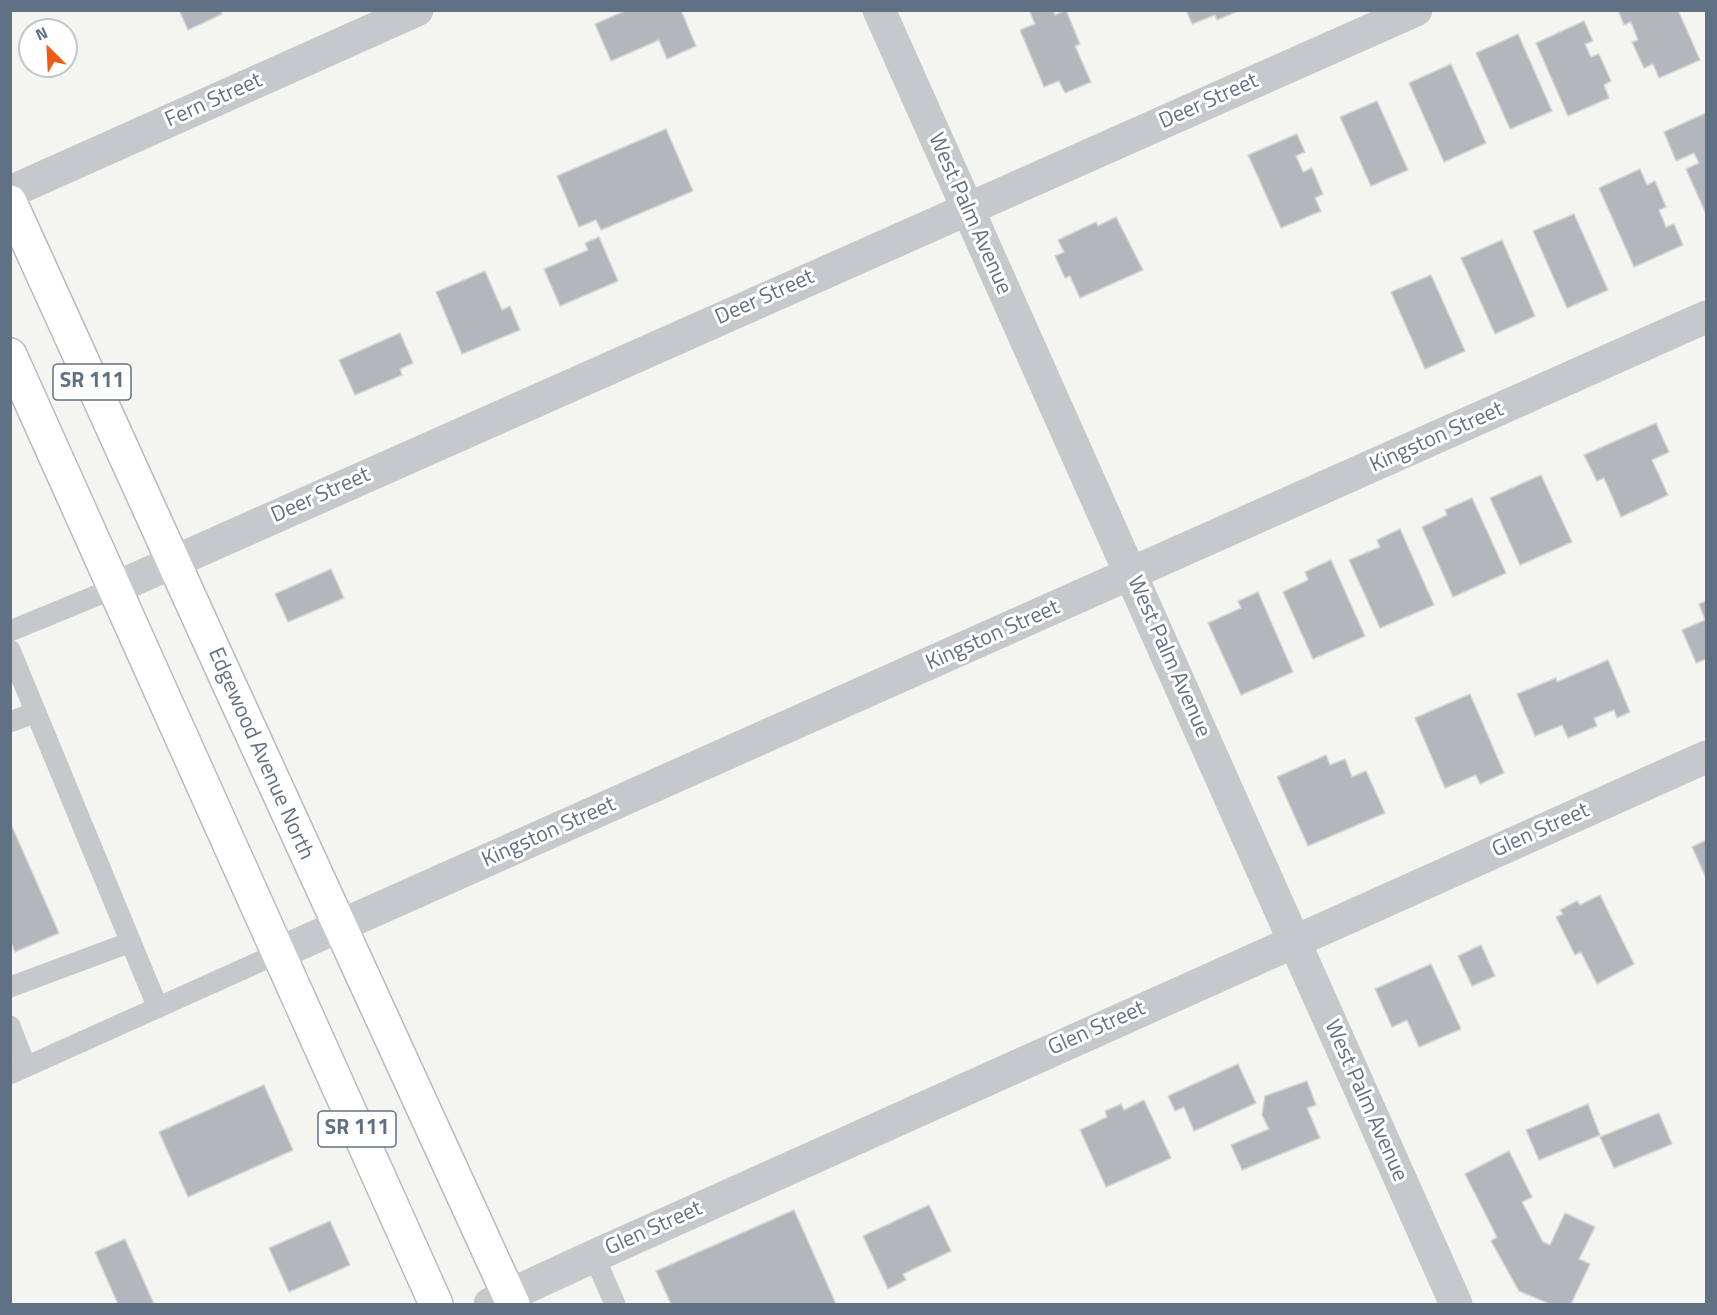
<!DOCTYPE html>
<html>
<head>
<meta charset="utf-8">
<style>
  body { margin:0 }
  #map { position:relative; width:1717px; height:1315px; overflow:hidden; background:#f4f5f0; font-family:"Titillium Web",sans-serif }
  canvas { display:block }
  .frame { position:absolute; inset:0; border:12px solid #617184; pointer-events:none }
  .north { position:absolute; left:18px; top:18px; width:60px; height:60px; box-sizing:border-box; background:#fff; border:2px solid #c0c6ce; border-radius:50%; rotate:336deg; font-size:16px; font-weight:700; line-height:24px; text-align:center; color:#617184 }
  .north::after { content:''; display:block; margin:auto; width:21px; height:27px; background:#f35a11; clip-path:polygon(50% 0,100% 100%,50% 72%,0 100%) }
</style>
</head>
<body>
<div id="map">
<canvas width="1717" height="1315"></canvas>
<div class="frame"></div>
<div class="north">N</div>
</div>
<script>
const context = document.querySelector('canvas').getContext('2d');
context.lineJoin = 'round';
function paint(path, color) { context.fillStyle = color; context.fill(path, 'evenodd'); }
const poly = rows => new Path2D(rows.map(r => 'M' + r).join(''));
function trace(path, color, width, dash) { context.strokeStyle = color; context.lineWidth = width; context.lineCap = dash ? 'butt' : 'round'; context.setLineDash(dash || []); context.stroke(path); }
function write(font, color, halo, rows, align = 'center') {
  context.font = font + ' "Titillium Web",sans-serif'; context.lineWidth = 6; context.setLineDash([]); context.textBaseline = 'middle'; context.strokeStyle = halo; context.fillStyle = color; for (const [text, x, y, turn = 0] of rows) {
    context.save(); context.translate(x, y); context.rotate((+turn || 0) * Math.PI / 180); context.textAlign = isNaN(turn) ? turn : align; if (halo) context.strokeText(text, 0, 0); context.fillText(text, 0, 0); context.restore();
  }
}
const building = poly([
  [179,10,220,10,222,14,188,30,179,10],
  [627,10,681,10,696,46,667,59,659,40,611,61,595,24,627,10],
  [1034,10,1053,10,1055,15,1066,10,1080,44,1075,46,1091,82,1065,93,1059,81,1044,87,1020,30,1035,24,1030,12,1034,10],
  [1186,10,1236,10,1236,12,1217,20,1215,15,1192,24,1186,10],
  [1618,10,1678,10,1700,60,1659,78,1653,64,1644,68,1632,42,1638,40,1631,22,1624,25,1618,10],
  [1584,21,1593,41,1585,44,1591,57,1599,54,1611,81,1604,85,1609,98,1568,116,1536,43,1584,21],
  [1518,34,1552,111,1510,129,1476,53,1518,34],
  [1451,64,1486,143,1444,162,1409,83,1451,64],
  [1377,101,1408,170,1371,186,1340,117,1377,101],
  [1706,113,1706,214,1686,169,1699,163,1694,153,1676,161,1664,132,1706,113],
  [666,129,693,191,601,230,596,220,579,227,557,176,666,129],
  [1297,134,1305,152,1296,156,1303,172,1312,168,1323,194,1315,198,1321,211,1281,228,1248,155,1297,134],
  [1640,169,1647,185,1655,181,1666,207,1659,210,1666,227,1674,224,1683,245,1634,267,1599,188,1640,169],
  [1574,214,1608,290,1567,308,1533,231,1574,214],
  [1116,217,1143,270,1080,298,1070,276,1065,278,1055,256,1064,252,1058,240,1096,222,1098,226,1116,217],
  [599,237,618,281,560,306,544,269,588,250,585,243,599,237],
  [1502,240,1535,316,1495,334,1461,258,1502,240],
  [485,271,502,310,510,306,520,330,462,354,436,292,485,271],
  [1431,275,1465,351,1425,369,1391,292,1431,275],
  [400,333,413,363,400,369,402,375,355,395,339,360,400,333],
  [1656,423,1669,452,1652,460,1668,495,1621,517,1604,478,1597,481,1584,455,1656,423],
  [1541,475,1572,542,1520,565,1490,498,1541,475],
  [1472,498,1506,573,1453,597,1422,527,1447,515,1445,510,1472,498],
  [1400,529,1434,605,1380,628,1349,560,1380,547,1377,540,1400,529],
  [1331,560,1365,636,1313,659,1283,592,1308,580,1305,572,1331,560],
  [331,569,344,598,288,622,275,594,331,569],
  [1258,592,1293,672,1241,695,1208,623,1241,608,1238,601,1258,592],
  [1706,601,1706,659,1696,663,1682,630,1705,620,1699,604,1706,601],
  [1608,660,1630,712,1617,718,1614,710,1594,718,1597,726,1568,738,1562,725,1535,736,1517,694,1556,678,1557,682,1608,660],
  [1470,694,1504,773,1480,784,1476,775,1445,788,1415,718,1470,694],
  [1326,755,1330,765,1345,759,1352,777,1366,771,1385,813,1308,846,1277,777,1326,755],
  [10,822,59,933,15,952,10,941,10,822],
  [1706,840,1706,878,1692,847,1706,840],
  [1600,895,1634,964,1597,984,1581,952,1575,955,1556,917,1563,914,1560,910,1577,901,1580,905,1600,895],
  [1481,945,1495,976,1472,986,1458,956,1481,945],
  [1431,964,1461,1029,1419,1047,1407,1020,1392,1027,1375,989,1431,964],
  [1238,1064,1256,1103,1194,1131,1184,1107,1175,1111,1168,1096,1238,1064],
  [1307,1081,1316,1105,1307,1108,1320,1138,1242,1170,1231,1145,1269,1129,1262,1115,1265,1096,1307,1081],
  [264,1085,293,1150,188,1197,159,1132,264,1085],
  [1144,1100,1171,1158,1106,1187,1080,1130,1107,1117,1105,1111,1121,1104,1124,1110,1144,1100],
  [1588,1104,1600,1135,1539,1160,1526,1130,1588,1104],
  [1659,1113,1672,1144,1614,1168,1600,1137,1659,1113],
  [1509,1151,1532,1197,1522,1202,1543,1242,1550,1245,1565,1213,1595,1227,1579,1259,1590,1264,1571,1304,1550,1304,1519,1291,1491,1241,1497,1237,1465,1174,1509,1151],
  [929,1205,951,1251,903,1274,906,1280,888,1289,863,1236,929,1205],
  [794,1210,836,1304,671,1304,656,1271,794,1210],
  [330,1221,350,1265,289,1292,269,1248,330,1221],
  [125,1239,154,1304,118,1304,95,1252,125,1239]
]);
const service = poly([
  [10,631,115,588],
  [10,650,158,1008],
  [10,722,36,712],
  [10,987,131,942],
  [10,1026,26,1067],
  [10,1074,279,953],
  [594,1256,615,1304]
]);
const minor = poly([
  [879,10,1456,1304],
  [10,192,417,10],
  [115,588,1416,10],
  [279,953,1706,317],
  [490,1304,594,1256,1706,757]
]);
const primary = poly([
  [10,202,224,673,513,1304],
  [10,355,436,1304]
]);
const shields = [
  [92,382,78],
  [357,1129,78]
];
const shieldNames = [
  ["SR 111",92,382],
  ["SR 111",357,1129]
];
const streetNames = [
  ["Fern Street",214,101,-24],
  ["Deer Street",1209,102,-24],
  ["West Palm Avenue",969,214,66],
  ["Deer Street",765,298,-24],
  ["Kingston Street",1437,438,-24],
  ["Deer Street",321,496,-24],
  ["Kingston Street",993,636,-24],
  ["West Palm Avenue",1168,657,66],
  ["Edgewood Avenue North",260,754,66],
  ["Glen Street",1541,831,-24],
  ["Kingston Street",549,833,-24],
  ["Glen Street",1097,1029,-24],
  ["West Palm Avenue",1365,1101,66],
  ["Glen Street",654,1229,-24]
];
paint(building, '#b1b7bd');
trace(building, '#d5d6d3', 1.5);
trace(primary, '#b8bbbf', 36);
trace(service, '#c6c9cc', 21);
trace(minor, '#c6c9cc', 33);
trace(primary, '#fff', 33);
for (const [x, y, w] of shields) { const box = new Path2D(); box.roundRect(x - w / 2, y - 18, w, 36, 4.5); context.fillStyle = '#fff'; context.fill(box); trace(box, '#617184', 1.5); }
write('bold 21px', '#617184', null, shieldNames);
write('22px', '#617184', '#fff', streetNames);
</script>
</body>
</html>
